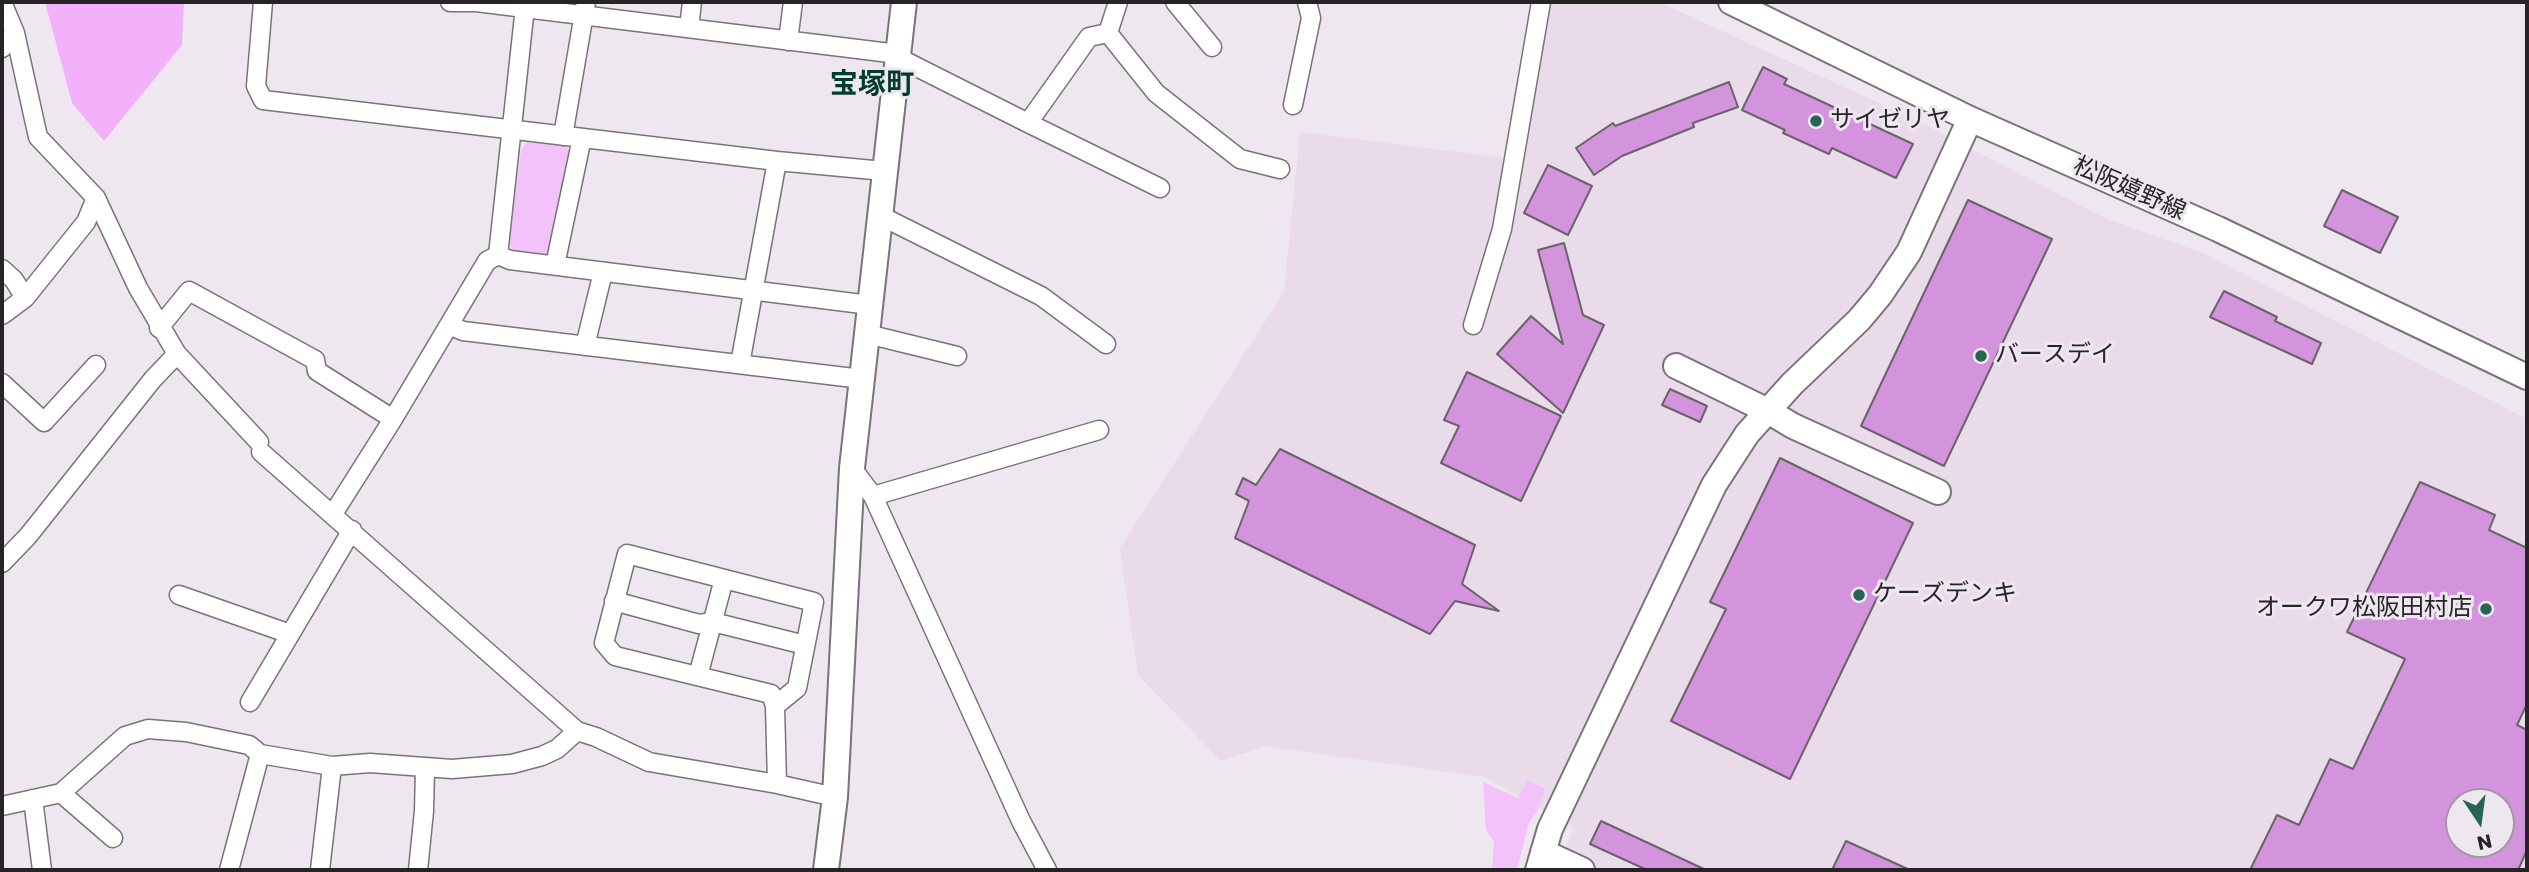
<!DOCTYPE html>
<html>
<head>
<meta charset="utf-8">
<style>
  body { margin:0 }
  #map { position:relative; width:2529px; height:872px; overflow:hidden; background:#efe7f0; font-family:Poppins,sans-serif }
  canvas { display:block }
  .frame { position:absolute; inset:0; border:4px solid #272427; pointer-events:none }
  .north { position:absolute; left:2445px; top:788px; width:70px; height:70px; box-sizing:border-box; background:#efe7f0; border:2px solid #9f99a0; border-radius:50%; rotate:167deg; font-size:19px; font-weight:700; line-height:28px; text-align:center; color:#272427 }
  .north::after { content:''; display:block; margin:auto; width:24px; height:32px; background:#246554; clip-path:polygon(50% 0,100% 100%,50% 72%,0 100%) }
</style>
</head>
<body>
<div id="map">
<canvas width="2529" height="872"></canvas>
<div class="frame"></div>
<div class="north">N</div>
</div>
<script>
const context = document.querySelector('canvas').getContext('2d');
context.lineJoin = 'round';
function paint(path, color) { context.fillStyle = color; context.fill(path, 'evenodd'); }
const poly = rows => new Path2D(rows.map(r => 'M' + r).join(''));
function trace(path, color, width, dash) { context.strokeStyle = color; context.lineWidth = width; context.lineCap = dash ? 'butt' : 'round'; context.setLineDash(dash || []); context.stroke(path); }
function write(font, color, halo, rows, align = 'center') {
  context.font = font + ' Poppins,"Noto Sans JP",sans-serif'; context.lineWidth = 6; context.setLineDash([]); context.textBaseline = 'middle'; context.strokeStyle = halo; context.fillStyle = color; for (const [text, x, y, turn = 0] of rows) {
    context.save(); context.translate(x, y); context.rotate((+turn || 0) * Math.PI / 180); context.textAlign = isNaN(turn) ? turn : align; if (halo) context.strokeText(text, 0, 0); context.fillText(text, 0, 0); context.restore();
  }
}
const built = poly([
  [1552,2,1659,2,1914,119,2105,218,2203,253,2527,419,2527,870,1560,870,1573,827,1484,777,1266,746,1221,761,1138,675,1120,548,1284,292,1300,132,1522,160],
  [2459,802,2501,802,2501,844,2459,844]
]);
const green = poly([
  [527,142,565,145,572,154,552,252,544,257,514,251,509,243,521,150],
  [1528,780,1545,789,1537,812,1529,823,1517,870,1492,870,1494,842,1486,830,1483,782,1518,798]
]);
const water = poly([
  [45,2,184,2,182,45,104,141,72,103]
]);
const building = poly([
  [1763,67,1787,79,1784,84,1913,144,1896,178,1832,148,1829,154,1783,133,1785,130,1742,110,1763,67],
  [1729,82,1738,107,1693,123,1694,127,1622,156,1594,175,1576,148,1613,123,1615,126,1729,82],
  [1548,165,1592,186,1568,235,1524,213,1548,165],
  [2342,190,2398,217,2380,253,2324,226,2342,190],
  [1968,200,2052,239,1944,466,1861,426,1968,200],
  [1564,243,1583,315,1604,325,1563,413,1497,354,1531,316,1563,344,1538,250,1564,243],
  [2224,291,2277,317,2275,321,2321,343,2312,364,2210,317,2224,291],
  [1467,372,1561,416,1521,501,1441,463,1459,426,1444,420,1467,372],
  [1670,389,1707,406,1700,422,1662,405,1670,389],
  [1280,449,1475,545,1462,584,1499,611,1455,601,1430,634,1235,538,1249,501,1236,494,1243,478,1256,485,1280,449],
  [1780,458,1913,523,1790,779,1671,721,1726,609,1710,602,1780,458],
  [2420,482,2495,515,2489,530,2527,548,2527,704,2517,725,2527,730,2527,850,2518,870,2250,870,2277,815,2299,825,2330,759,2353,769,2405,659,2347,632,2420,482],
  [2459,802,2501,802,2501,844,2459,844,2459,802],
  [1601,821,1706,870,1647,870,1590,844,1601,821],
  [1846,841,1910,870,1832,870,1846,841]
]);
const street = poly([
  [2,2,15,33,38,137,96,198,138,288,177,354,259,442],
  [263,2,256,86,263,100,777,161,884,171],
  [450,2,473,2],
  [476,2,898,54],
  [1175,2,1212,47],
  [689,28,692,2],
  [1108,33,1156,93,1240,159,1280,169],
  [788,41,793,2],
  [2,48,15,33],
  [897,57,1028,123,1089,37,1108,33,1118,2],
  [1293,105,1311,18,1307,2],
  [1028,123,1160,188],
  [563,136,586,2],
  [879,215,1041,296,1106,344],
  [498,255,510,260,870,305],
  [555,265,582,138],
  [2,269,14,280,25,298],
  [2,315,25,298,86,222,96,198],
  [449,325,463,331,862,379],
  [1473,325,1502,229,1541,2],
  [159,328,189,291,315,360,317,371,393,419],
  [867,334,957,356],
  [585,346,603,272],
  [740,364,777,161],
  [2,383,44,422,96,365],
  [261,452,577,731,596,737,649,762,777,784,835,797],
  [852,468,873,496,1021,821,1047,870],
  [873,496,1099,430],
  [333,514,393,419,487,261,498,255,525,7],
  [2,563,28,536,153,379,177,354],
  [179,595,290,634],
  [614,601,699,624,713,622,805,645],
  [698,676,724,579],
  [250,702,352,530],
  [775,706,797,688,814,602,627,554,604,643,615,656,771,694,775,706,777,784],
  [61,793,113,838],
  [33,799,42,870],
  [2,806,61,793,125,736,148,729,186,732,249,745,260,754,332,766,370,763,452,769,512,764,542,756,557,749,577,731],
  [229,870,260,754],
  [320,870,332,766],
  [418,870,424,811,425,769]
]);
const secondary = poly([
  [1731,2,1970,119,2218,229,2527,377],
  [1676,366,1768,411,1793,426,1938,492],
  [1543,852,1582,870],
  [826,870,835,797,852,468,904,2],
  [1538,870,1550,829,1714,485,1747,434,1792,384,1859,320,1880,295,1909,252,1970,119]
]);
const markers = [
  [1816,121,7,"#246554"],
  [1981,356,7,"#246554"],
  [1859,595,7,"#246554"],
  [2486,609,7,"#246554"]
];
const poiNames = [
  ["サイゼリヤ",1830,121],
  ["バースデイ",1995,356],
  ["ケーズデンキ",1873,595],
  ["オークワ松阪田村店",2472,609,"right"]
];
const streetNames = [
  ["松阪嬉野線",2129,190,24]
];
const quarterNames = [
  ["宝塚町",872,86]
];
paint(built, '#e9dbea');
paint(green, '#f3c2fa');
paint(water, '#f3b0fb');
paint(building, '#d493dd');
trace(building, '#6a636a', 2);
trace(street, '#7a737a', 21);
trace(secondary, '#7a737a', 28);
trace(street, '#fff', 18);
trace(secondary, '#fff', 24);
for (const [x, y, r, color] of markers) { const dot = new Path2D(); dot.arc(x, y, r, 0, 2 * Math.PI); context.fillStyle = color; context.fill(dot); trace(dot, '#efe7f0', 2.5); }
write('24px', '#272427', '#efe7f0', poiNames, 'left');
write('24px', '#272427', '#efe7f0', streetNames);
write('bold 28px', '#023c2f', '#efe7f0', quarterNames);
</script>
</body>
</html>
